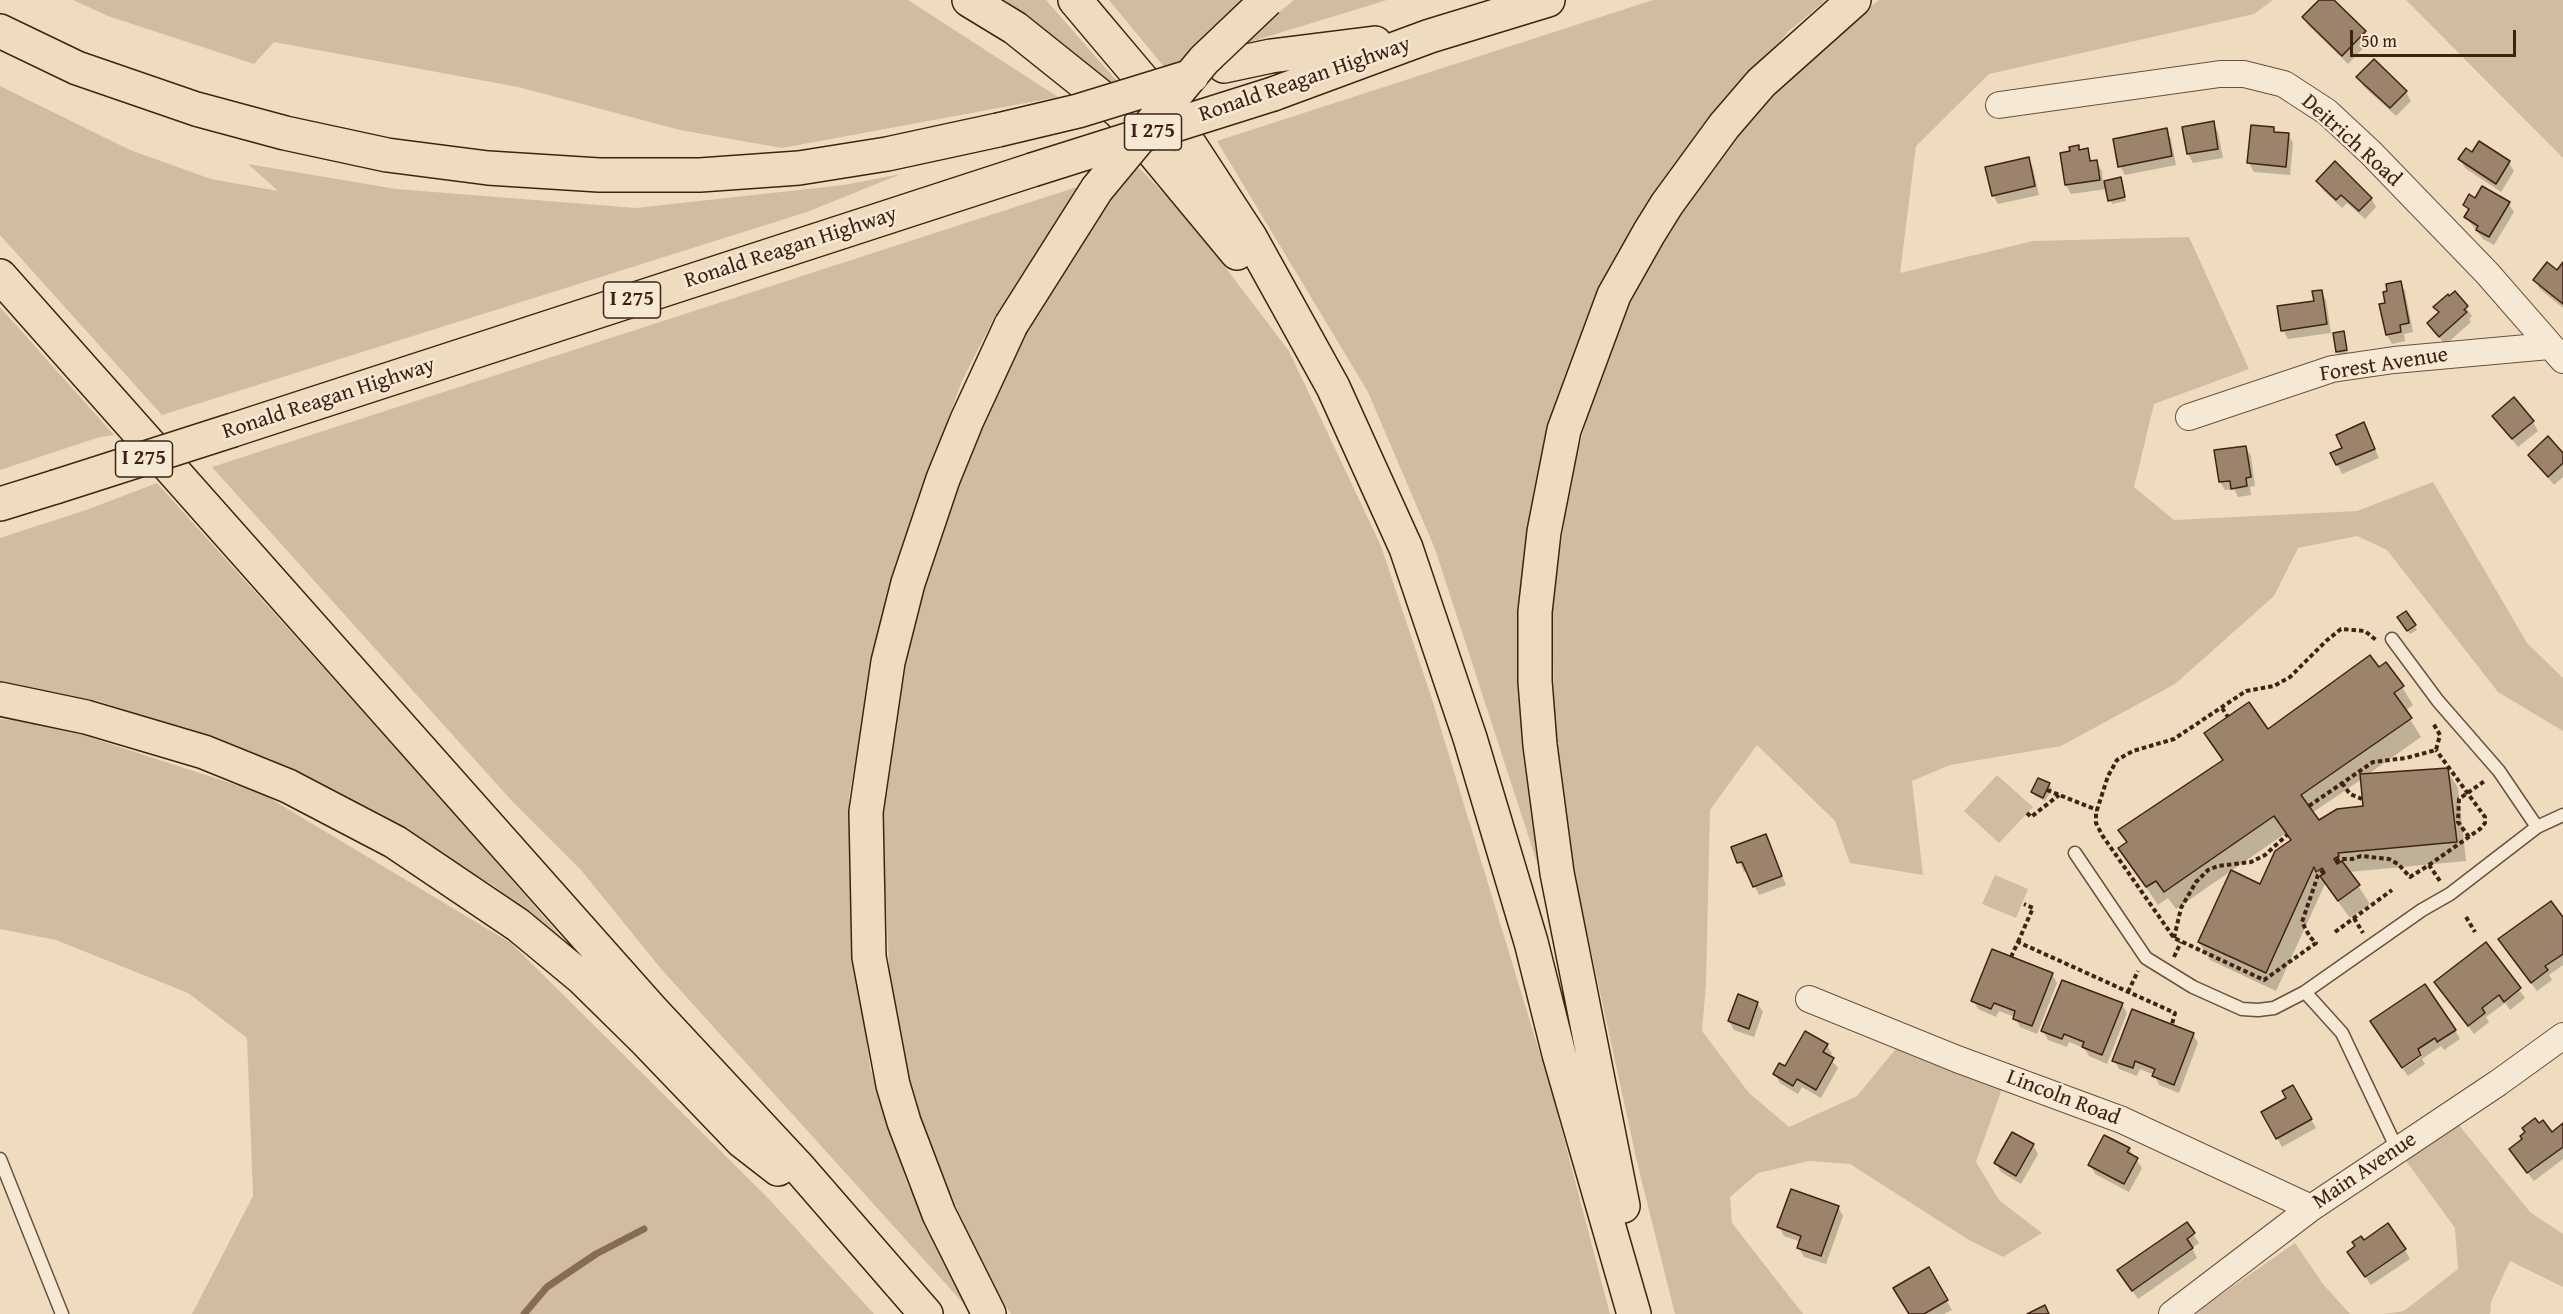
<!DOCTYPE html>
<html>
<head>
<meta charset="utf-8">
<style>
  body { margin:0 }
  #map { position:relative; width:2563px; height:1314px; overflow:hidden; background:#efdcbe; font-family:"Gentium Book Plus",serif }
  canvas { display:block }
  .scale { position:absolute; left:2350px; top:30px; width:166px; height:27px; box-sizing:border-box; border:3px solid #402213; border-top:0; padding-left:8px; font-size:18px; line-height:21px; white-space:nowrap; color:#402213; -webkit-text-stroke:4px #f5e8d5; paint-order:stroke }
</style>
</head>
<body>
<div id="map">
<canvas width="2563" height="1314"></canvas>
<div class="scale">50 m</div>
</div>
<script>
const context = document.querySelector('canvas').getContext('2d');
context.lineJoin = 'round';
function paint(path, color) { context.fillStyle = color; context.fill(path, 'evenodd'); }
const poly = rows => new Path2D(rows.map(r => 'M' + r).join(''));
function trace(path, color, width, dash) { context.strokeStyle = color; context.lineWidth = width; context.lineCap = dash ? 'butt' : 'round'; context.setLineDash(dash || []); context.stroke(path); }
function write(font, color, halo, rows, align = 'center') {
  context.font = font + ' "Gentium Book Plus",serif'; context.lineWidth = 5; context.setLineDash([]); context.textBaseline = 'middle'; context.strokeStyle = halo; context.fillStyle = color; for (const [text, x, y, turn = 0] of rows) {
    context.save(); context.translate(x, y); context.rotate((+turn || 0) * Math.PI / 180); context.textAlign = isNaN(turn) ? turn : align; if (halo) context.strokeText(text, 0, 0); context.fillText(text, 0, 0); context.restore();
  }
}
const green = poly([
  [73,0,908,0,1058,97,782,148,680,130,518,87,274,42,254,64,108,16],
  [997,0,1046,0,1117,81,1103,83],
  [1109,0,1246,0,1183,64,1165,68],
  [1294,0,1387,0,1240,45],
  [1653,0,1826,0,1788,32,1686,150,1609,272,1550,424,1523,560,1522,717,1542,878,1435,549,1368,392,1217,141],
  [1879,0,2273,0,2254,14,1989,74,1916,146,1900,273,2033,241,2189,237,2249,369,2154,404,2134,487,2174,520,2357,511,2433,482,2527,643,2563,678,2563,731,2498,692,2387,550,2357,536,2298,548,2274,596,2175,684,2061,746,1950,765,1912,781,1923,875,1850,863,1835,821,1757,745,1710,810,1706,984,1702,1031,1749,1093,1789,1127,1857,1096,1899,1045,2004,1083,1976,1162,1999,1200,2042,1233,2003,1257,1969,1240,1850,1164,1809,1161,1758,1173,1730,1197,1732,1223,1803,1314,1675,1314,1637,1162,1576,882,1555,744,1552,612,1570,478,1601,369,1635,292,1680,211,1735,133,1814,51],
  [2406,0,2563,0,2563,158],
  [0,86,130,150,211,179,278,191,248,164,396,189,636,208,844,185,901,174,807,212,162,415,0,235],
  [1139,168,1187,217,1289,351,1381,546,1431,696,1553,1097,1610,1314,1011,1314,985,1277,909,1092,891,1009,882,819,912,613,955,478,1018,338,1128,169],
  [1080,186,995,316,962,381,902,544,877,646,849,797,854,943,870,1068,907,1183,976,1314,973,1314,662,970,581,870,511,800,212,467],
  [0,307,114,435,100,437,0,470],
  [157,483,445,803,574,952,493,885,268,759,99,701,0,685,0,538,86,510],
  [0,719,46,723,261,793,511,943,768,1198,874,1314,192,1314,253,1196,247,1038,188,993,56,940,0,929],
  [1997,775,2033,807,1999,843,1964,811],
  [1995,875,2028,889,2016,918,1982,904],
  [2454,1119,2530,1212,2563,1234,2563,1287,2510,1261,2491,1302,2490,1314,2384,1314,2404,1311,2458,1269,2455,1228,2404,1158],
  [2295,1243,2323,1284,2350,1314,2193,1314]
]);
const shadow = poly([
  [2321,0,2332,0,2365,32,2370,41,2348,64,2309,26,2304,18],
  [2358,77,2406,92,2411,101,2396,116,2363,86],
  [2213,123,2218,132,2223,158,2193,163,2188,154,2184,128],
  [2273,129,2276,133,2288,134,2293,143,2290,175,2254,172,2249,163],
  [2166,130,2171,139,2176,165,2125,175,2120,166],
  [2479,143,2509,163,2514,171,2501,192,2465,168,2460,159,2472,154],
  [2078,147,2080,151,2087,150,2093,163,2096,162,2102,171,2103,183,2120,179,2126,201,2112,204,2107,189,2071,194,2066,185,2062,154,2072,153],
  [2028,159,2033,168,2039,195,1998,204,1993,195],
  [2318,181,2371,198,2376,207,2365,219,2347,203,2342,208,2323,190],
  [2476,200,2508,203,2514,212,2494,245,2483,239,2466,217,2469,212,2465,205],
  [2563,264,2563,308,2540,289,2535,280,2557,272],
  [2400,283,2405,291,2413,332,2404,334,2405,341,2392,344,2387,335,2381,305,2387,304],
  [2321,291,2326,300,2331,333,2288,339,2283,330,2315,302],
  [2455,293,2472,316,2469,319,2471,322,2445,345,2429,323,2439,314,2435,307],
  [2344,333,2348,354,2339,355,2337,351],
  [2494,416,2533,422,2538,431,2518,447],
  [2368,433,2379,458,2342,474,2332,454],
  [2246,448,2251,456,2255,486,2250,487,2251,495,2238,497,2234,489,2225,490,2220,482],
  [2530,455,2563,455,2563,477,2554,485],
  [2406,613,2417,630,2410,634,2399,618],
  [2378,669,2402,687,2413,705,2405,711,2421,737,2367,775,2447,770,2458,788,2466,861,2349,872,2370,904,2350,918,2325,884,2276,991,2210,960,2199,942,2261,886,2291,841,2286,833,2176,909,2168,898,2158,905,2120,848,2128,843,2120,831,2223,762,2206,734,2267,731],
  [2362,779,2364,807,2319,822,2312,813],
  [2039,780,2049,785,2052,789,2045,801,2035,796,2033,792],
  [1765,835,1786,885,1759,895,1747,870,1744,872,1733,848],
  [2563,920,2563,965,2549,975,2552,980,2537,991,2505,948],
  [2486,944,2525,998,2510,1010,2505,1003,2486,1017,2489,1022,2474,1034,2441,991],
  [2052,974,2057,983,2037,1034,2020,1027,2015,1017,1999,1011,1996,1017,1978,1009,1973,1000],
  [1757,1003,1763,1012,1754,1037,1734,1030,1729,1021],
  [2122,1004,2127,1013,2107,1064,2089,1056,2084,1048,2069,1042,2067,1047,2048,1040,2043,1031],
  [2377,1030,2455,1030,2460,1039,2444,1050,2441,1046,2422,1059,2425,1064,2408,1076,2403,1069,2422,1056,2422,1052,2401,1066],
  [2193,1034,2198,1043,2179,1093,2159,1085,2155,1075,2140,1069,2137,1076,2119,1069,2114,1060],
  [1827,1045,1832,1054,1829,1058,1838,1068,1821,1098,1802,1087,1798,1094,1780,1083,1775,1074],
  [2293,1087,2316,1128,2282,1147,2263,1112,2288,1098],
  [2563,1125,2563,1159,2534,1181,2516,1158,2527,1133,2551,1134],
  [2033,1145,2038,1154,2021,1184,2001,1172,1996,1163],
  [2129,1149,2142,1168,2129,1192,2095,1174,2090,1165],
  [1838,1207,1843,1216,1826,1264,1804,1257,1799,1248,1801,1242,1784,1236,1779,1227],
  [2186,1224,2199,1243,2192,1248,2197,1258,2138,1299,2119,1271],
  [2363,1243,2405,1250,2410,1259,2371,1285,2354,1261],
  [1928,1269,1952,1310,1944,1314,1910,1314]
]);
const stream = poly([
  [524,1314,547,1287,596,1254,644,1229]
]);
const building = poly([
  [2319,0,2334,0,2366,31,2342,56,2302,17,2319,0],
  [2374,59,2407,91,2390,108,2356,77,2374,59],
  [2214,121,2218,149,2187,154,2182,127,2214,121],
  [2251,125,2274,127,2274,132,2289,133,2286,167,2247,163,2251,125],
  [2167,128,2172,156,2118,167,2113,139,2167,128],
  [2479,141,2510,161,2496,184,2458,159,2466,148,2472,152,2479,141],
  [2079,145,2079,150,2088,148,2090,161,2097,160,2100,180,2065,185,2060,153,2070,151,2069,147,2079,145],
  [2029,157,2035,186,1992,196,1985,167,2029,157],
  [2335,161,2372,198,2359,211,2341,195,2336,200,2316,181,2335,161],
  [2121,177,2125,197,2108,201,2104,181,2121,177],
  [2482,186,2510,202,2489,237,2476,230,2478,226,2464,217,2469,209,2463,205,2469,194,2475,198,2482,186],
  [2547,262,2557,270,2563,262,2563,304,2533,280,2547,262],
  [2401,281,2409,323,2400,325,2401,332,2386,335,2379,304,2385,303,2383,292,2387,291,2386,284,2401,281],
  [2322,290,2327,324,2281,331,2277,306,2314,301,2312,291,2322,290],
  [2455,291,2468,306,2464,310,2467,312,2439,337,2427,323,2439,312,2433,307,2448,294,2449,296,2455,291],
  [2344,331,2347,350,2336,352,2333,333,2344,331],
  [2514,397,2534,421,2512,439,2492,416,2514,397],
  [2364,422,2375,449,2336,465,2330,453,2342,448,2336,435,2364,422],
  [2548,436,2563,453,2563,463,2548,477,2528,455,2548,436],
  [2246,446,2251,477,2246,478,2247,486,2231,489,2230,481,2219,482,2214,450,2246,446],
  [2406,611,2416,625,2407,631,2397,617,2406,611],
  [2370,655,2379,667,2386,662,2404,686,2394,693,2412,718,2301,795,2319,820,2337,809,2363,806,2360,774,2448,768,2457,842,2338,853,2339,856,2334,859,2337,864,2342,861,2360,885,2338,901,2320,876,2325,873,2322,868,2316,872,2314,867,2266,973,2198,942,2231,870,2260,884,2275,851,2291,840,2274,816,2164,892,2156,881,2146,887,2118,848,2127,842,2118,830,2223,760,2204,733,2249,702,2268,729,2370,655],
  [2038,778,2050,783,2043,798,2031,792,2038,778],
  [1766,834,1782,876,1753,887,1742,862,1737,863,1731,847,1766,834],
  [2551,901,2563,917,2563,954,2545,966,2548,970,2531,983,2498,939,2551,901],
  [2486,942,2521,988,2504,1002,2499,995,2482,1008,2485,1013,2468,1026,2434,982,2486,942],
  [1992,949,2053,973,2032,1026,2013,1019,2015,1011,1994,1003,1991,1009,1971,1001,1992,949],
  [2062,980,2123,1003,2102,1055,2082,1047,2084,1042,2064,1034,2062,1039,2041,1031,2062,980],
  [2425,984,2456,1030,2437,1042,2435,1038,2418,1049,2421,1055,2402,1068,2370,1021,2425,984],
  [1738,994,1758,1002,1749,1029,1728,1021,1738,994],
  [2132,1009,2194,1033,2174,1085,2152,1076,2155,1069,2135,1061,2133,1068,2112,1061,2132,1009],
  [1805,1031,1828,1044,1823,1052,1834,1058,1816,1090,1797,1079,1793,1086,1773,1074,1779,1063,1785,1066,1805,1031],
  [2293,1085,2312,1119,2276,1139,2261,1112,2286,1098,2282,1091,2293,1085],
  [2535,1118,2539,1123,2543,1120,2552,1132,2563,1123,2563,1147,2527,1173,2509,1149,2522,1139,2520,1136,2525,1132,2522,1128,2535,1118],
  [2012,1132,2034,1144,2016,1176,1994,1163,2012,1132],
  [2104,1135,2130,1148,2127,1152,2138,1158,2124,1184,2088,1165,2104,1135],
  [1791,1189,1839,1206,1821,1256,1797,1248,1801,1236,1777,1227,1791,1189],
  [2187,1222,2195,1233,2187,1239,2193,1248,2132,1291,2117,1270,2187,1222],
  [2388,1223,2406,1249,2365,1277,2347,1252,2355,1246,2352,1242,2361,1236,2364,1240,2388,1223],
  [1929,1267,1948,1300,1924,1314,1909,1314,1893,1288,1929,1267],
  [2045,1305,2049,1314,2027,1314,2045,1305]
]);
const path = poly([
  [2222,708,2228,717],
  [2342,783,2350,794,2362,799],
  [2047,790,2097,810],
  [2309,806,2373,762,2406,758,2436,750,2440,735,2433,723],
  [2027,813,2031,817,2059,795],
  [2469,837,2458,822,2459,799,2486,780],
  [2336,862,2339,859,2352,859,2361,856,2389,859,2398,864,2410,877,2429,865,2440,881],
  [2429,865,2480,829,2485,823,2485,817,2436,750],
  [2324,870,2318,875,2314,887,2302,922,2310,937,2316,943,2264,980,2174,938,2102,835,2096,823,2096,813,2108,776,2117,760,2133,751,2174,739,2246,691,2274,686,2290,677,2326,641,2341,629,2365,631,2376,640],
  [2466,917,2475,932],
  [2354,918,2363,933],
  [2335,932,2392,890],
  [2174,938,2181,908,2196,882,2208,870,2218,866,2251,862,2265,855,2287,835],
  [2018,942,2033,908,2024,904],
  [2011,957,2018,942,2175,1013,2172,1024],
  [2174,957,2181,942],
  [2128,992,2138,971]
]);
const lane = poly([
  [2392,639,2438,701,2499,771,2537,827],
  [2075,853,2146,958,2193,987,2242,1009,2258,1010,2274,1008,2305,992,2422,910,2450,894,2537,827,2563,815],
  [2305,992,2342,1033,2397,1149],
  [0,1159,62,1314]
]);
const street = poly([
  [1999,105,2220,74,2244,74,2284,84,2327,112,2371,153,2487,273,2563,360],
  [2189,417,2332,369,2394,360,2549,346],
  [1809,999,1957,1059,2122,1120,2311,1208],
  [2172,1314,2311,1208,2498,1083,2563,1036]
]);
const highway = poly([
  [969,0,1015,28,1120,112,1237,253],
  [1075,0,1145,83,1186,139,1250,237,1333,387,1406,548,1470,738,1531,942,1559,1054,1634,1314],
  [0,31,77,68,196,109,285,133,387,155,488,168,599,175,700,175,799,168,887,154,998,130],
  [1224,66,1271,56,1375,43],
  [1273,94,1430,36,1548,0],
  [0,276,650,1008,800,1169,926,1314],
  [233,430,1032,170],
  [0,504,55,487],
  [0,699,86,717,204,752,288,786,395,842,518,925,582,978,647,1042,742,1141,778,1169],
  [1623,1206,1557,873,1540,745,1535,681,1535,612,1544,532,1564,430,1614,295,1649,233,1667,204,1724,126,1761,83,1854,0],
  [989,1314,939,1214,904,1122,893,1085,869,957,866,812,888,662,908,583,943,479,967,420,1011,325]
]);
const highwayBridge = poly([
  [998,130,1078,111,1192,76],
  [1032,170,1273,94],
  [1011,325,1097,189,1204,60,1267,0],
  [55,487,233,430]
]);
const shields = [
  [1153,132,57],
  [632,300,57],
  [144,459,57]
];
const shieldNames = [
  ["I 275",1153,132],
  ["I 275",632,300],
  ["I 275",144,459]
];
const streetNames = [
  ["Ronald Reagan Highway",1305,80,-19],
  ["Deitrich Road",2351,141,42],
  ["Ronald Reagan Highway",791,248,-18],
  ["Forest Avenue",2384,365,-9],
  ["Ronald Reagan Highway",329,399,-18],
  ["Lincoln Road",2063,1098,21],
  ["Main Avenue",2365,1171,-34]
];
paint(green, '#d1bca1');
paint(shadow, '#0003');
trace(stream, '#866c57', 7);
paint(building, '#9b836c');
trace(building, '#402213', 1.5);
trace(lane, '#6c503e', 15);
trace(street, '#6c503e', 28);
trace(highway, '#402213', 36);
trace(path, '#402213', 4, [4.5, 3]);
trace(lane, '#f5e8d5', 12);
trace(street, '#f5e8d5', 26);
trace(highway, '#efdcbe', 33);
trace(highwayBridge, '#402213', 36, []);
trace(highwayBridge, '#efdcbe', 33);
for (const [x, y, w] of shields) { const box = new Path2D(); box.roundRect(x - w / 2, y - 18, w, 36, 4.5); context.fillStyle = '#f5e8d5'; context.fill(box); trace(box, '#402213', 1.5); }
write('bold 21px', '#402213', null, shieldNames);
write('22px', '#402213', '#f5e8d5', streetNames);
</script>
</body>
</html>
